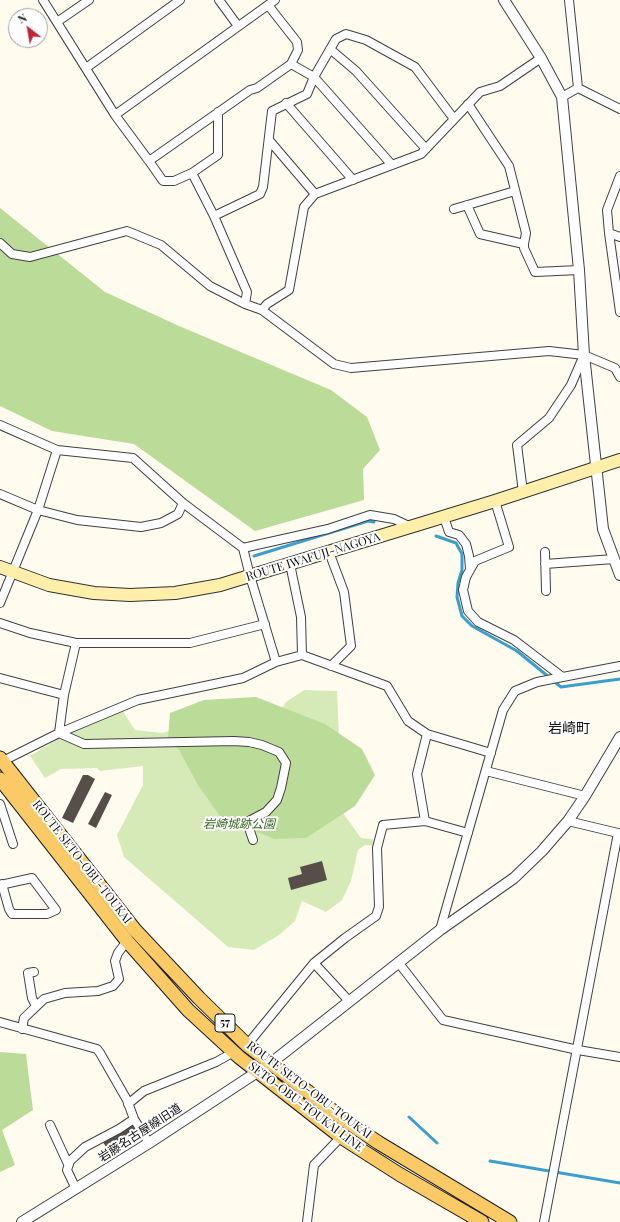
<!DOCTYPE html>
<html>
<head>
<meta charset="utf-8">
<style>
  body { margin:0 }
  #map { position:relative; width:620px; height:1222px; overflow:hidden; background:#fffbef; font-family:"Playfair Display",serif }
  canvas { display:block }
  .north { position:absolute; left:8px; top:8px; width:40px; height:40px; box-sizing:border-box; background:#fff; border:1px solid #9f9f9f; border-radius:50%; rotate:329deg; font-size:11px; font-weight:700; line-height:16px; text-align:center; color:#0e0e0e }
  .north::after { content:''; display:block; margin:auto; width:14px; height:18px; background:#c02537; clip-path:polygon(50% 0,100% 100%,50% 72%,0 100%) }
</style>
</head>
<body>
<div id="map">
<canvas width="620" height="1222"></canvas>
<div class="north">N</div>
</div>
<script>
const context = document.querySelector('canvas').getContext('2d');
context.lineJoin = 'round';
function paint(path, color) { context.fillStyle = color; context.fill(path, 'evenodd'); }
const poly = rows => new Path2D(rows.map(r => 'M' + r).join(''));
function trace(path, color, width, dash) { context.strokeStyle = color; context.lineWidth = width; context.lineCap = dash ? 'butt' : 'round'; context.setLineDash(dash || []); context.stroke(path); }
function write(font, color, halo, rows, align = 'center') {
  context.font = font + ' "Playfair Display","Noto Sans JP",serif'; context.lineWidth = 4; context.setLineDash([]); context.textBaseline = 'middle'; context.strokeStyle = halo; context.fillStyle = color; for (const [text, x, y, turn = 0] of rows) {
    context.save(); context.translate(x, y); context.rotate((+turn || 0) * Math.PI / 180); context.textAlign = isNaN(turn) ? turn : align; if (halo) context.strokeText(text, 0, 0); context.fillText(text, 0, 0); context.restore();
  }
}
const green = poly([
  [304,690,337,691,339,738,338,806,361,838,378,840,380,846,365,845,358,850,351,881,342,900,326,912,302,901,295,921,279,935,254,950,228,947,124,857,117,835,143,785,143,766,100,771,97,768,61,769,45,778,30,756,64,735,122,710,135,730,162,733,191,724,279,713,286,702]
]);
const forest = poly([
  [0,208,105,292,179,326,331,390,367,417,380,450,363,469,364,500,255,531,134,444,52,431,0,406],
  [256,697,325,724,362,749,375,775,355,806,306,838,274,839,220,816,198,785,179,750,168,738,170,713,204,700],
  [0,1052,26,1054,33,1110,2,1130,15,1165,0,1172]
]);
const stream = poly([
  [436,536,456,543,462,554,462,570,458,583,457,597,462,616,472,626,517,651,561,687,620,679],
  [254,556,368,521,374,522],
  [409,1117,437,1143],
  [490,1161,620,1183]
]);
const building = poly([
  [83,775,88,775,95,779,73,823,62,818],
  [105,792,112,795,96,828,88,824],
  [322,861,327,880,291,890,288,878,302,874,300,867],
  [132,1125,136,1130,124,1139,126,1143,125,1146,111,1155,103,1142]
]);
const minor = poly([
  [43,0,115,115,149,161,250,90,257,88,291,64],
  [219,0,238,26],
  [569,0,578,88],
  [268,5,297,42,298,50,291,64,314,77,392,165],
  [57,22,89,0],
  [330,49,356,71,426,149],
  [86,68,180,0],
  [578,88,620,109],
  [562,97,578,88],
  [286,103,353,180],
  [468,104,509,166,526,233,524,244,524,248,535,272,579,270],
  [115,115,275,0],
  [269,140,315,194],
  [149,161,163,181,174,181,192,173,218,155,218,112],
  [192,173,214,216,247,292,245,304],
  [620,176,607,210,609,233,620,312],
  [467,205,480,234,524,244],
  [454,209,515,191],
  [214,216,260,194,263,187,272,111,307,94,314,77,336,39,346,34,366,40,415,67,454,119],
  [609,233,620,237],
  [0,243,12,254,30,257,127,231,161,245,210,286,245,304,262,310,334,364,351,368,549,351,584,355,615,368,620,377],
  [262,310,267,304,289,290,304,207,315,194,421,154,480,92,500,86,541,58],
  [0,425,57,450,133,458,183,503,243,548,250,576,276,662],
  [523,492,517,445,549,418,571,385,584,355],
  [0,494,38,510,77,520,141,527,161,523,178,514,183,503],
  [495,501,509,547,475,561,466,577,463,590,468,611,478,622,514,640,561,676],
  [444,517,449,532,459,535,466,544,469,556,470,569],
  [243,548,328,529,370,515,394,519,411,527],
  [329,552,344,592,351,646,331,666],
  [545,552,546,591],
  [290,564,301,617,302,655],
  [545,564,614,559],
  [0,603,38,510,57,450],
  [0,623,30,633,76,643,190,643,265,624],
  [0,678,64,695],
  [59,733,84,744,234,741,249,742,262,745,279,752,286,763,281,788,277,800,266,812,247,822,253,840],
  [59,733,64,695,76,643],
  [3,761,59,733,138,700,243,678,276,662,302,655,387,686,408,721,427,734,491,753],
  [486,771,585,796],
  [0,804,13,844],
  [425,821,417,774,427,734],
  [0,885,32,878,56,910,47,914,12,914,9,909,2,884],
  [440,930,503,710,515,691,537,682,620,666],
  [398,962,443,1020,578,1050,620,1057],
  [314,963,349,1001],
  [34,972,28,973,32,998,36,1006],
  [0,1022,97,1049,100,1053,127,1100,134,1119,149,1143],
  [22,1029,24,1018,44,999,65,993,98,991,113,986,119,979,115,961,118,953,127,941],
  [247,1045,314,963,345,938,376,916,379,907,377,848,383,825,425,821,468,833],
  [128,1104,144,1091,216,1062,234,1052],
  [50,1125,68,1164],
  [76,1189,67,1170,70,1161,85,1147,119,1129,134,1119],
  [307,1222,314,1165,341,1137],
  [544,1222,618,833,568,821]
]);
const tertiary = poly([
  [504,0,541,58,562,97,579,270,584,355,603,529,620,575],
  [22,1222,149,1143,271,1063,440,930,514,878,542,851,568,821,585,796,620,737]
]);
const secondary = poly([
  [0,567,49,585,94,593,130,595,175,593,220,585,495,501,620,460]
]);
const primary = poly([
  [0,758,135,930,199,998,247,1045,346,1121,379,1143,510,1222],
  [0,779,127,941,188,1010,239,1057,341,1137,399,1174,482,1222]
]);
const shields = [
  [225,1023,20]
];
const shieldNames = [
  ["57",225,1023]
];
const streetNames = [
  ["ROUTE IWAFUJI-NAGOYA",313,557,-17],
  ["ROUTE SETO-OBU-TOUKAI",82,862,52],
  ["ROUTE SETO-OBU-TOUKAI",309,1090,37],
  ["SETO-OBU-TOUKAI LINE",306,1107,37],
  ["岩藤名古屋線旧道",140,1133,-33]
];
const parkNames = [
  ["岩崎城跡公園",239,824]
];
const quarterNames = [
  ["岩崎町",569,729]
];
paint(green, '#d6eab8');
paint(forest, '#bbdb98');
trace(stream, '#3a9ece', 3);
paint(building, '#574e4a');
trace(minor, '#414141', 10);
trace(tertiary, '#414141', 12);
trace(secondary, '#303030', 14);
trace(primary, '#1f1f1f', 15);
trace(minor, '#fff', 8);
trace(tertiary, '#fff', 10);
trace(secondary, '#ffefaa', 12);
trace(primary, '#f9ca65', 13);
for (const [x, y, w] of shields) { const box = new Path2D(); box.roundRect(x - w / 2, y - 9, w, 18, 3); context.fillStyle = '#fff'; context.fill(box); trace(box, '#0e0e0e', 1); }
write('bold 11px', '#0e0e0e', null, shieldNames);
write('12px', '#0e0e0e', '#fff', streetNames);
write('italic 12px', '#32671e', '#fff', parkNames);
write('14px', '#0e0e0e', '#fff', quarterNames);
</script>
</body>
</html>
